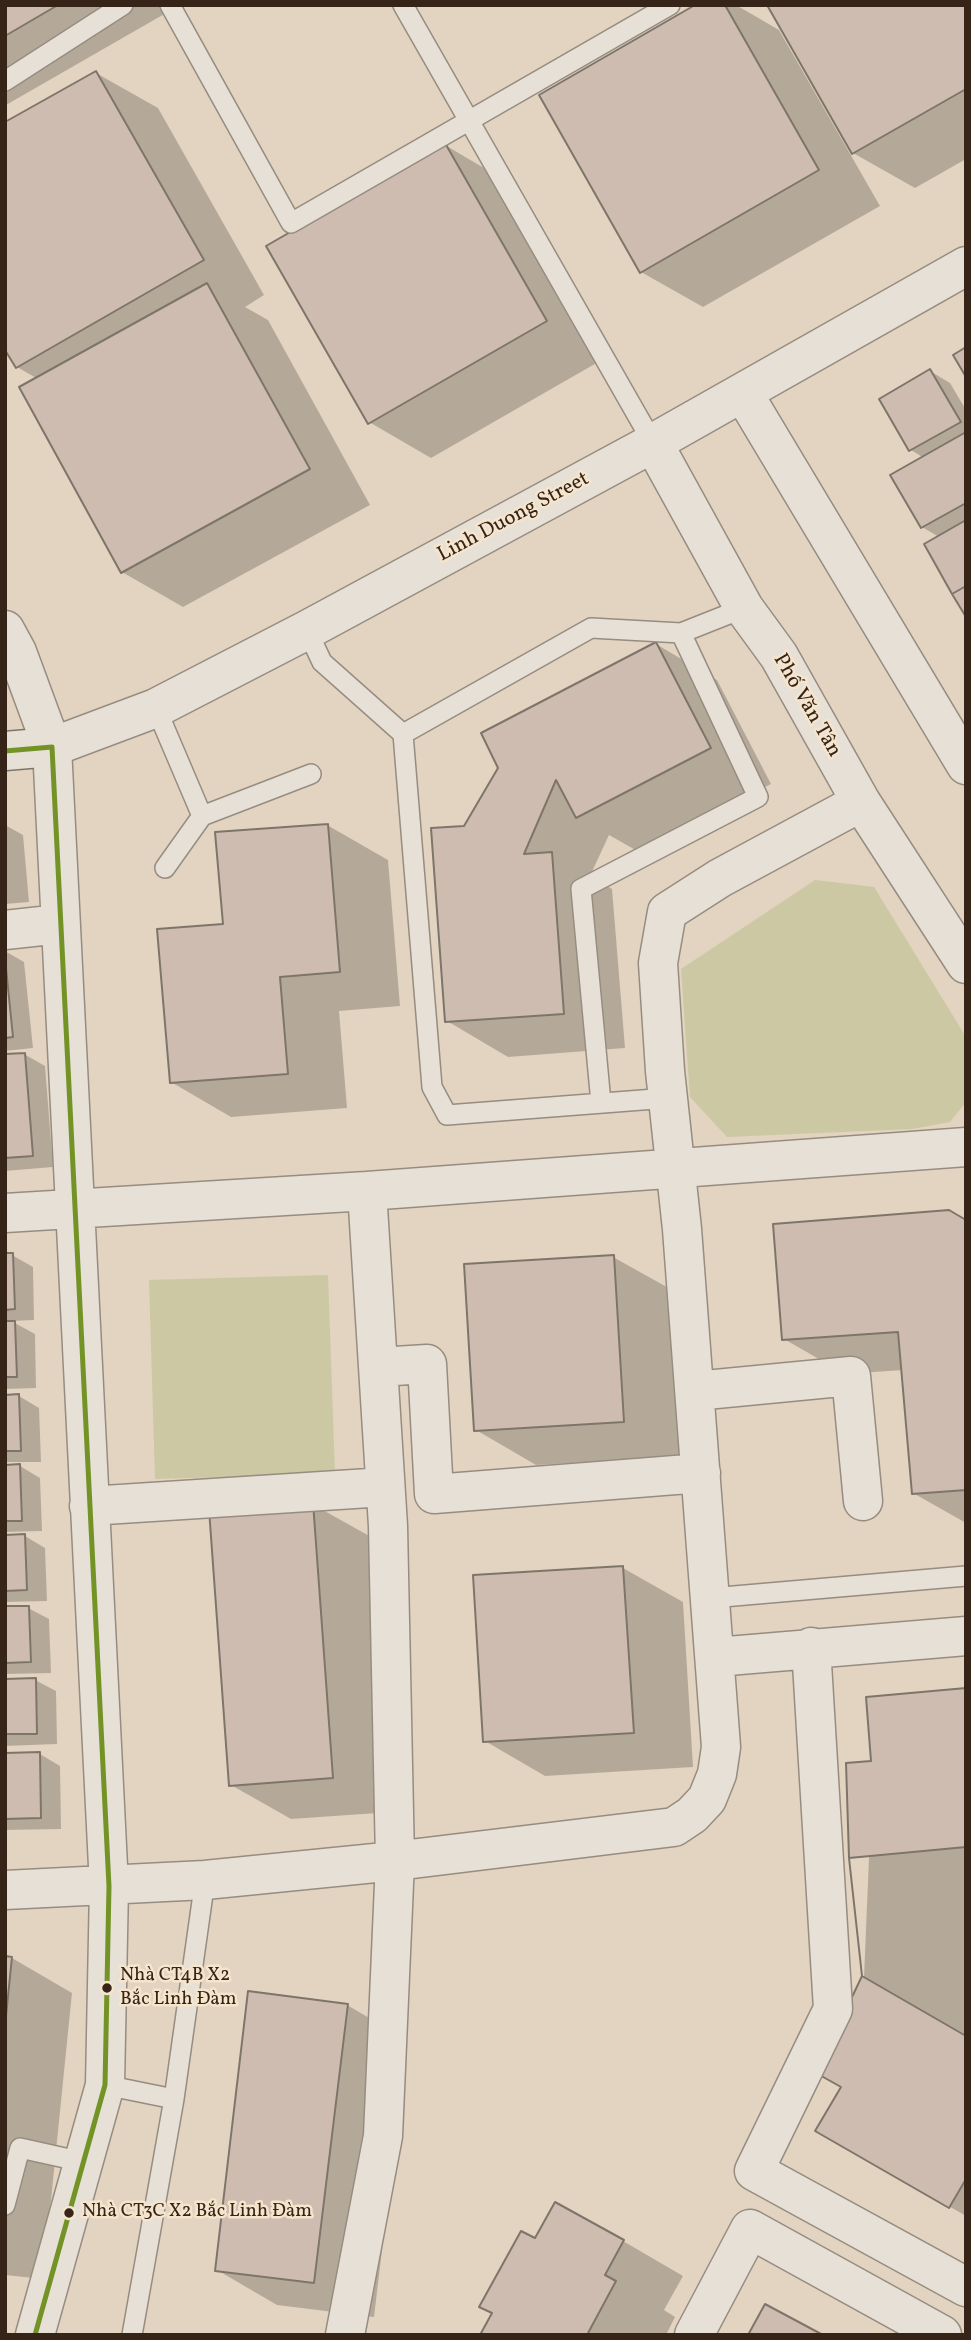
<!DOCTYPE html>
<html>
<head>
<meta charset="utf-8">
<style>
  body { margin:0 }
  #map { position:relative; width:971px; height:2340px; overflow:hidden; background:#e2d4c0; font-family:Vollkorn,serif }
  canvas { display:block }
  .frame { position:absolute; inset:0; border:7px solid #372419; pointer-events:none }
</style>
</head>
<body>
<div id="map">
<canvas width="971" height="2340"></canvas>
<div class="frame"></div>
</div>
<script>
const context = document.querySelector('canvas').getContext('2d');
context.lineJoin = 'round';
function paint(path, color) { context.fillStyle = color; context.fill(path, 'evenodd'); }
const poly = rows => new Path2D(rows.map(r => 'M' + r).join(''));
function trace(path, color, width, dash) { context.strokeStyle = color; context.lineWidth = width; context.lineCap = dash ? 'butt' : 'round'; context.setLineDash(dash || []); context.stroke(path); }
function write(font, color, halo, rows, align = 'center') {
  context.font = font + ' Vollkorn,serif'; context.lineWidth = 5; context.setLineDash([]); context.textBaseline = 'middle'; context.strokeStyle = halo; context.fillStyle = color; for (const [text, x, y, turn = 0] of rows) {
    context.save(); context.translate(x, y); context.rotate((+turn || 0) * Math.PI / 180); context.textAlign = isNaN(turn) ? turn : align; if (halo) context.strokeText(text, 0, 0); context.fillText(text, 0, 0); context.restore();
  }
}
const green = poly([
  [815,880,874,887,966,1037,966,1102,950,1122,912,1129,727,1137,690,1097,681,969],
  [328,1275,335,1474,155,1479,149,1280]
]);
const shadow = poly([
  [5,5,180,5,6,105],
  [698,5,736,5,779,30,880,206,703,307,641,272],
  [966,5,966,159,915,188,853,153],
  [96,73,158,108,264,295,245,307,268,320,370,505,183,607,122,572,38,379,17,367],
  [445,145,506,181,607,357,431,458,369,422],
  [930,371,950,383,966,410,966,613,939,537,922,527,924,458,911,450],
  [656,644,717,680,771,784,639,852,609,835,590,876,612,889,625,1048,508,1057,447,1021,465,828],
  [5,825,23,835,29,902,5,904],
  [327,825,388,860,400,1006,339,1011,347,1108,231,1117,171,1082,224,926],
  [5,951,24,962,33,1048,5,1051],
  [24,1054,45,1066,53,1167,5,1171,5,1056],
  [966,1222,966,1523,913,1493,903,1370,845,1374,784,1339],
  [5,1255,12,1255,33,1267,34,1320,11,1321,35,1334,36,1388,5,1389],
  [613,1257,674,1291,684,1456,536,1465,476,1430],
  [19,1396,39,1408,41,1462,5,1462,5,1397],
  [5,1466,20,1466,40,1478,42,1531,5,1532],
  [312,1504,373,1538,392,1812,291,1819,231,1785],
  [25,1536,45,1548,47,1601,5,1602,5,1537],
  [623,1568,683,1602,693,1767,545,1776,485,1741],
  [5,1608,28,1608,49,1619,51,1673,5,1674],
  [5,1680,35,1680,56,1691,57,1744,5,1746],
  [966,1690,966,2216,818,2131,843,2087,864,1977,873,1762],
  [40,1754,60,1766,61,1829,5,1830,5,1755],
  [5,1958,12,1958,72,1993,43,2279,5,2275],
  [347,2005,407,2040,374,2317,277,2305,217,2270],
  [623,2241,683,2276,664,2310,675,2317,666,2335,482,2335]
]);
const building = poly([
  [5,5,58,5,5,36,5,5],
  [695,5,725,5,819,170,640,273,539,95,695,5],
  [767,5,966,5,966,89,852,154,767,5],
  [96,71,204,260,16,368,5,350,5,122,96,71],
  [445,143,547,321,368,424,266,246,445,143],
  [207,283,310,469,121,573,19,387,207,283],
  [966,347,966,377,953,355,966,347],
  [930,369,961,422,909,451,879,399,930,369],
  [966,432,966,503,921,528,890,475,966,432],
  [966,520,966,586,952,594,924,544,966,520],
  [966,586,966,617,952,594,966,586],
  [656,642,711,748,576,818,556,780,524,854,552,852,564,1014,445,1022,431,828,464,826,498,768,481,733,656,642],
  [328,824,340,972,280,977,288,1074,170,1083,157,929,223,924,215,832,328,824],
  [5,958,13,1037,5,1038,5,958],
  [25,1053,33,1156,5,1158,5,1054,25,1053],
  [949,1210,966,1220,966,1490,912,1494,898,1332,782,1340,773,1224,949,1210],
  [5,1253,13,1253,15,1309,5,1310,5,1253],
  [614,1255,624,1422,474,1431,464,1264,614,1255],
  [5,1321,15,1321,17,1377,5,1377,5,1321],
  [19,1394,21,1451,5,1451,5,1395,19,1394],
  [20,1464,22,1521,5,1521,5,1465,20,1464],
  [313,1502,333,1778,229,1786,209,1509,313,1502],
  [25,1534,27,1590,5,1591,5,1535,25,1534],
  [623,1566,634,1733,483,1742,473,1575,623,1566],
  [5,1606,29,1606,31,1662,5,1663,5,1606],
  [36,1678,37,1734,5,1734,5,1679,36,1678],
  [966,1688,966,2179,949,2208,815,2131,841,2087,816,2073,862,1976,849,1858,846,1763,871,1761,866,1697,966,1688],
  [40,1752,41,1818,5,1819,5,1753,40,1752],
  [966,1847,966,2036,862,1976,849,1858,966,1847],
  [5,1956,12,1957,5,2026,5,1956],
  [248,1991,348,2004,314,2283,215,2271,248,1991],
  [555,2202,624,2240,605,2275,616,2281,587,2335,480,2335,492,2313,479,2307,521,2231,535,2238,555,2202],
  [765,2304,823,2335,748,2335,765,2304]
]);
const service = poly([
  [170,5,291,223,670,5],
  [403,5,653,443],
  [5,81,123,5],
  [307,630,322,662,403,734,432,1087,447,1115,668,1098],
  [156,708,202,816],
  [403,734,591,628,681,633],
  [165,868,202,816,311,774],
  [601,1103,581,889,758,797,681,633,744,608],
  [711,1598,966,1576],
  [105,2085,174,2099],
  [5,2205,20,2148,83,2162],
  [132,2335,174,2099,205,1880]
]);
const minor = poly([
  [743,393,966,765],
  [653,443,744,608,779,656,861,802,966,964],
  [5,630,17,652,52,747,109,1886,105,2085,35,2335],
  [5,930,60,924],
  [5,1213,367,1191,966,1147],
  [378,1367,427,1364,434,1494,701,1473],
  [695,1391,851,1376,863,1501],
  [89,1506,385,1487],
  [811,1647,833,2009,754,2171,966,2287],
  [716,1657,966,1636],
  [5,1890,205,1880,395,1861,674,1827,692,1815,707,1799,717,1774,721,1747,682,1229,665,1071,658,963,667,912,720,878,861,802],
  [345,2335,383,2136,395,1861,388,1526,367,1191],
  [694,2335,750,2229,942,2335]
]);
const tertiary = poly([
  [52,747,156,708,307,630,653,443,966,266]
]);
const secondary = poly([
  [5,751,52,747]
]);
const bus1 = poly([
  [5,751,52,747,109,1886,105,2085,35,2335]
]);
const markers = [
  [107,1988,6,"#372419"],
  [69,2213,6,"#372419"]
];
const busNames = [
  ["Nhà CT4B X2",120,1977],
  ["Bắc Linh Đàm",120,2001],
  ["Nhà CT3C X2 Bắc Linh Đàm",82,2213]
];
const streetNames = [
  ["Linh Duong Street",514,518,-28],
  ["Phố Văn Tân",806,706,60]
];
paint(green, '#ccc8a3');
paint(shadow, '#0003');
paint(building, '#cfbcb1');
trace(building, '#7e756a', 2);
trace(service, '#978c80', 22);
trace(minor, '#978c80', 41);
trace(tertiary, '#978c80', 41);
trace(secondary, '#7e756a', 41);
trace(service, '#e7e0d6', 19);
trace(minor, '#e7e0d6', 38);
trace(tertiary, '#e7e0d6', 38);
trace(secondary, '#e7e0d6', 38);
trace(bus1, '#749327', 5);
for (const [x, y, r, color] of markers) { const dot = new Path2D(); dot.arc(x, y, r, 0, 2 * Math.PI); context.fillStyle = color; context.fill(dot); trace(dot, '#f5e5cd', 2.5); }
write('19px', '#372419', '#f5e5cd', busNames, 'left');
write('21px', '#372419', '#f5e5cd', streetNames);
</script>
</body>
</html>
